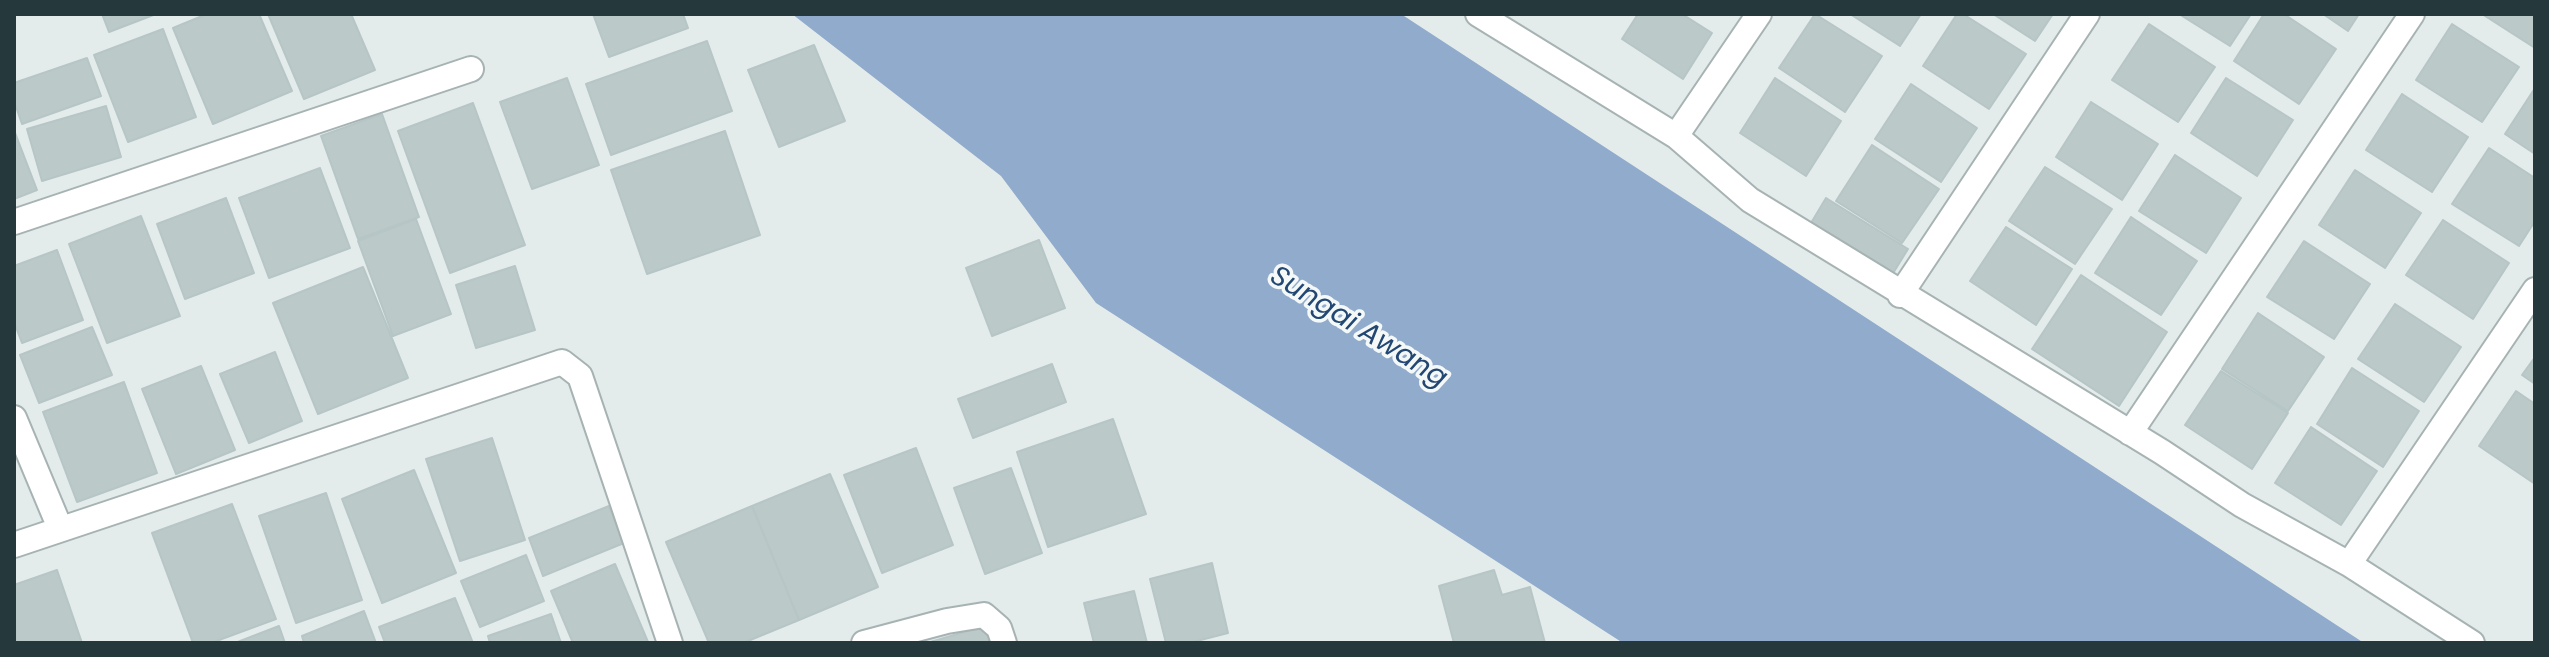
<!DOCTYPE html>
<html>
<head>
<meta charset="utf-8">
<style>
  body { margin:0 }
  #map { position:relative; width:2549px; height:657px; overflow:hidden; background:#e4eceb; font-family:Poppins,sans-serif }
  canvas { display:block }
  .frame { position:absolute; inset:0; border:16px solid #25393c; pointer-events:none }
</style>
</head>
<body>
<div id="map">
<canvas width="2549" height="657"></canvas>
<div class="frame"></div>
</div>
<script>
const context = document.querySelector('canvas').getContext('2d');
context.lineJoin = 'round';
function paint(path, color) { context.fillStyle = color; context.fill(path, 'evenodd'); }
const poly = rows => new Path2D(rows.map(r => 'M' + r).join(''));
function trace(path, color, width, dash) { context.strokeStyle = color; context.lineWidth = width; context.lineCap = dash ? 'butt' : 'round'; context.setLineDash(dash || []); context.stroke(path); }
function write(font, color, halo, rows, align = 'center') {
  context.font = font + ' Poppins,sans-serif'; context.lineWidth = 7; context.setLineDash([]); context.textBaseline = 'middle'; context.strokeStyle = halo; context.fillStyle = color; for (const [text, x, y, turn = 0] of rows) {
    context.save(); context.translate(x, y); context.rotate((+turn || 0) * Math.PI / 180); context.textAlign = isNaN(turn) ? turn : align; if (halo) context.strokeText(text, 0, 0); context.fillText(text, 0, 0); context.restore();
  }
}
const water = poly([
  [792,14,1401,14,2364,643,1623,643,1096,303,1001,176]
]);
const building = poly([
  [102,14,156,14,109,32,102,14],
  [207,14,259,14,292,91,213,124,173,28,207,14],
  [268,14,351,14,375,70,304,99,268,14],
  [593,14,683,14,688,28,609,57,593,14],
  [1638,14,1682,14,1712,33,1683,79,1622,39,1638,14],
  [1815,14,1882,56,1845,112,1779,68,1815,14],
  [1850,14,1921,14,1900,46,1850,14],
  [1957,14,1963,14,2026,54,1989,109,1923,66,1957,14],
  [1993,14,2053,14,2035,41,1993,14],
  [2179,14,2251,14,2230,46,2179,14],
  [2264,14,2284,14,2336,49,2299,104,2234,61,2264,14],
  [2323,14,2359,14,2348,31,2323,14],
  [2482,14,2535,14,2535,48,2482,14],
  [2149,24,2215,67,2178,122,2112,80,2149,24],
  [2452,24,2519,67,2482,122,2416,80,2452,24],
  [163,29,196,117,128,142,94,55,163,29],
  [707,41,732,111,611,155,586,84,707,41],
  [814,45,845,121,779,147,748,70,814,45],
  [87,58,101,96,22,124,14,101,14,83,87,58],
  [567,78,599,165,532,189,500,102,567,78],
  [1775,78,1841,121,1806,176,1740,133,1775,78],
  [2226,78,2293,120,2257,176,2191,133,2226,78],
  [1911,84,1977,128,1941,182,1875,139,1911,84],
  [2535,88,2535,154,2505,134,2535,88],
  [2402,94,2468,137,2432,192,2366,150,2402,94],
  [2091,102,2158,144,2122,200,2056,157,2091,102],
  [473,103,525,245,450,273,398,131,473,103],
  [106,106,121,157,42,181,27,129,106,106],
  [382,114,419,217,358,239,321,136,382,114],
  [14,130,37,190,14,199,14,130],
  [725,131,760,235,647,274,611,170,725,131],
  [1872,145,1939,189,1902,243,1836,201,1872,145],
  [2489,148,2535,178,2535,221,2519,246,2452,204,2489,148],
  [2175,155,2241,198,2206,253,2139,211,2175,155],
  [2045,167,2112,209,2075,264,2009,221,2045,167],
  [320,168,350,248,269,278,239,198,320,168],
  [2355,170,2421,213,2385,268,2319,225,2355,170],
  [226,198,254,273,185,299,157,224,226,198],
  [1826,198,1908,249,1887,283,1805,233,1826,198],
  [141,216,180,316,107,343,69,244,141,216],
  [2131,217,2197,261,2161,315,2095,273,2131,217],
  [416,219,451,314,393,336,358,241,416,219],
  [2443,220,2509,263,2473,319,2406,275,2443,220],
  [2006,227,2072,269,2036,325,1970,281,2006,227],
  [1039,240,1065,308,992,336,966,268,1039,240],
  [2304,241,2370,284,2334,339,2267,297,2304,241],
  [57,250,83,320,22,343,14,322,14,266,57,250],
  [515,266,535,330,476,348,456,285,515,266],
  [363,267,408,378,318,414,273,303,363,267],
  [2081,275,2167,332,2119,406,2032,349,2081,275],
  [2395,304,2461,347,2424,402,2358,359,2395,304],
  [2258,313,2324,357,2288,411,2222,369,2258,313],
  [92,327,112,375,39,403,20,355,92,327],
  [275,352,302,421,249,443,220,374,275,352],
  [2535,357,2535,384,2522,375,2535,357],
  [1052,364,1066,402,973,438,958,399,1052,364],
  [201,366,235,450,176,474,142,389,201,366],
  [2352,368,2419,411,2383,467,2317,424,2352,368],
  [2221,371,2288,413,2252,469,2185,425,2221,371],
  [124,382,157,473,77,502,43,412,124,382],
  [2516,391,2535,404,2535,484,2479,446,2516,391],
  [1113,419,1146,514,1048,547,1017,452,1113,419],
  [2311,427,2377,471,2341,525,2275,483,2311,427],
  [492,438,525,540,460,561,426,459,492,438],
  [916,448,953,545,882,573,844,475,916,448],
  [1011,468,1042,553,985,574,954,488,1011,468],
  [414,470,456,573,382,603,342,499,414,470],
  [830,474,878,587,799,620,752,506,830,474],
  [326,493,362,600,296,623,259,516,326,493],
  [232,504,276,619,211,643,193,643,152,533,232,504],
  [609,506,624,543,543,576,529,538,609,506],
  [752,506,799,620,743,643,709,643,666,542,752,506],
  [526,555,544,601,480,627,461,581,526,555],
  [1212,563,1228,633,1189,643,1166,643,1150,579,1212,563],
  [615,564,648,642,573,643,551,591,615,564],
  [57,570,82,643,16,643,14,585,57,570],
  [1494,570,1502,595,1530,587,1545,643,1454,643,1439,586,1494,570],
  [1134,591,1147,643,1094,643,1084,603,1134,591],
  [455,598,473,643,385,643,379,627,455,598],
  [364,611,376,643,304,643,302,636,364,611],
  [551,614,561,643,490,643,488,636,551,614],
  [988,625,993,643,927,643,988,625],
  [279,626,285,643,235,643,279,626]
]);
const street = poly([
  [1478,14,1676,136,1750,200,2162,452,2242,505,2349,564,2472,643],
  [1676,136,1759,14],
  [14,222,471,69],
  [1900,295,2087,14],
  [14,418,60,528],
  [2130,433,2412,14],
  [14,545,562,362,580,376,670,643],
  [2349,564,2535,290],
  [864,643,947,621,984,615,999,628,1004,643]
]);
const waterNames = [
  ["Sungai Awang",1358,328,32]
];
paint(water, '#90abcc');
paint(building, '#bcc9c9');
trace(building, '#b6c5c5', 2);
trace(street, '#a7b3b3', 28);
trace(street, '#fff', 24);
write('italic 28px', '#234773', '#f4f9f8', waterNames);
</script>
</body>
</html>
